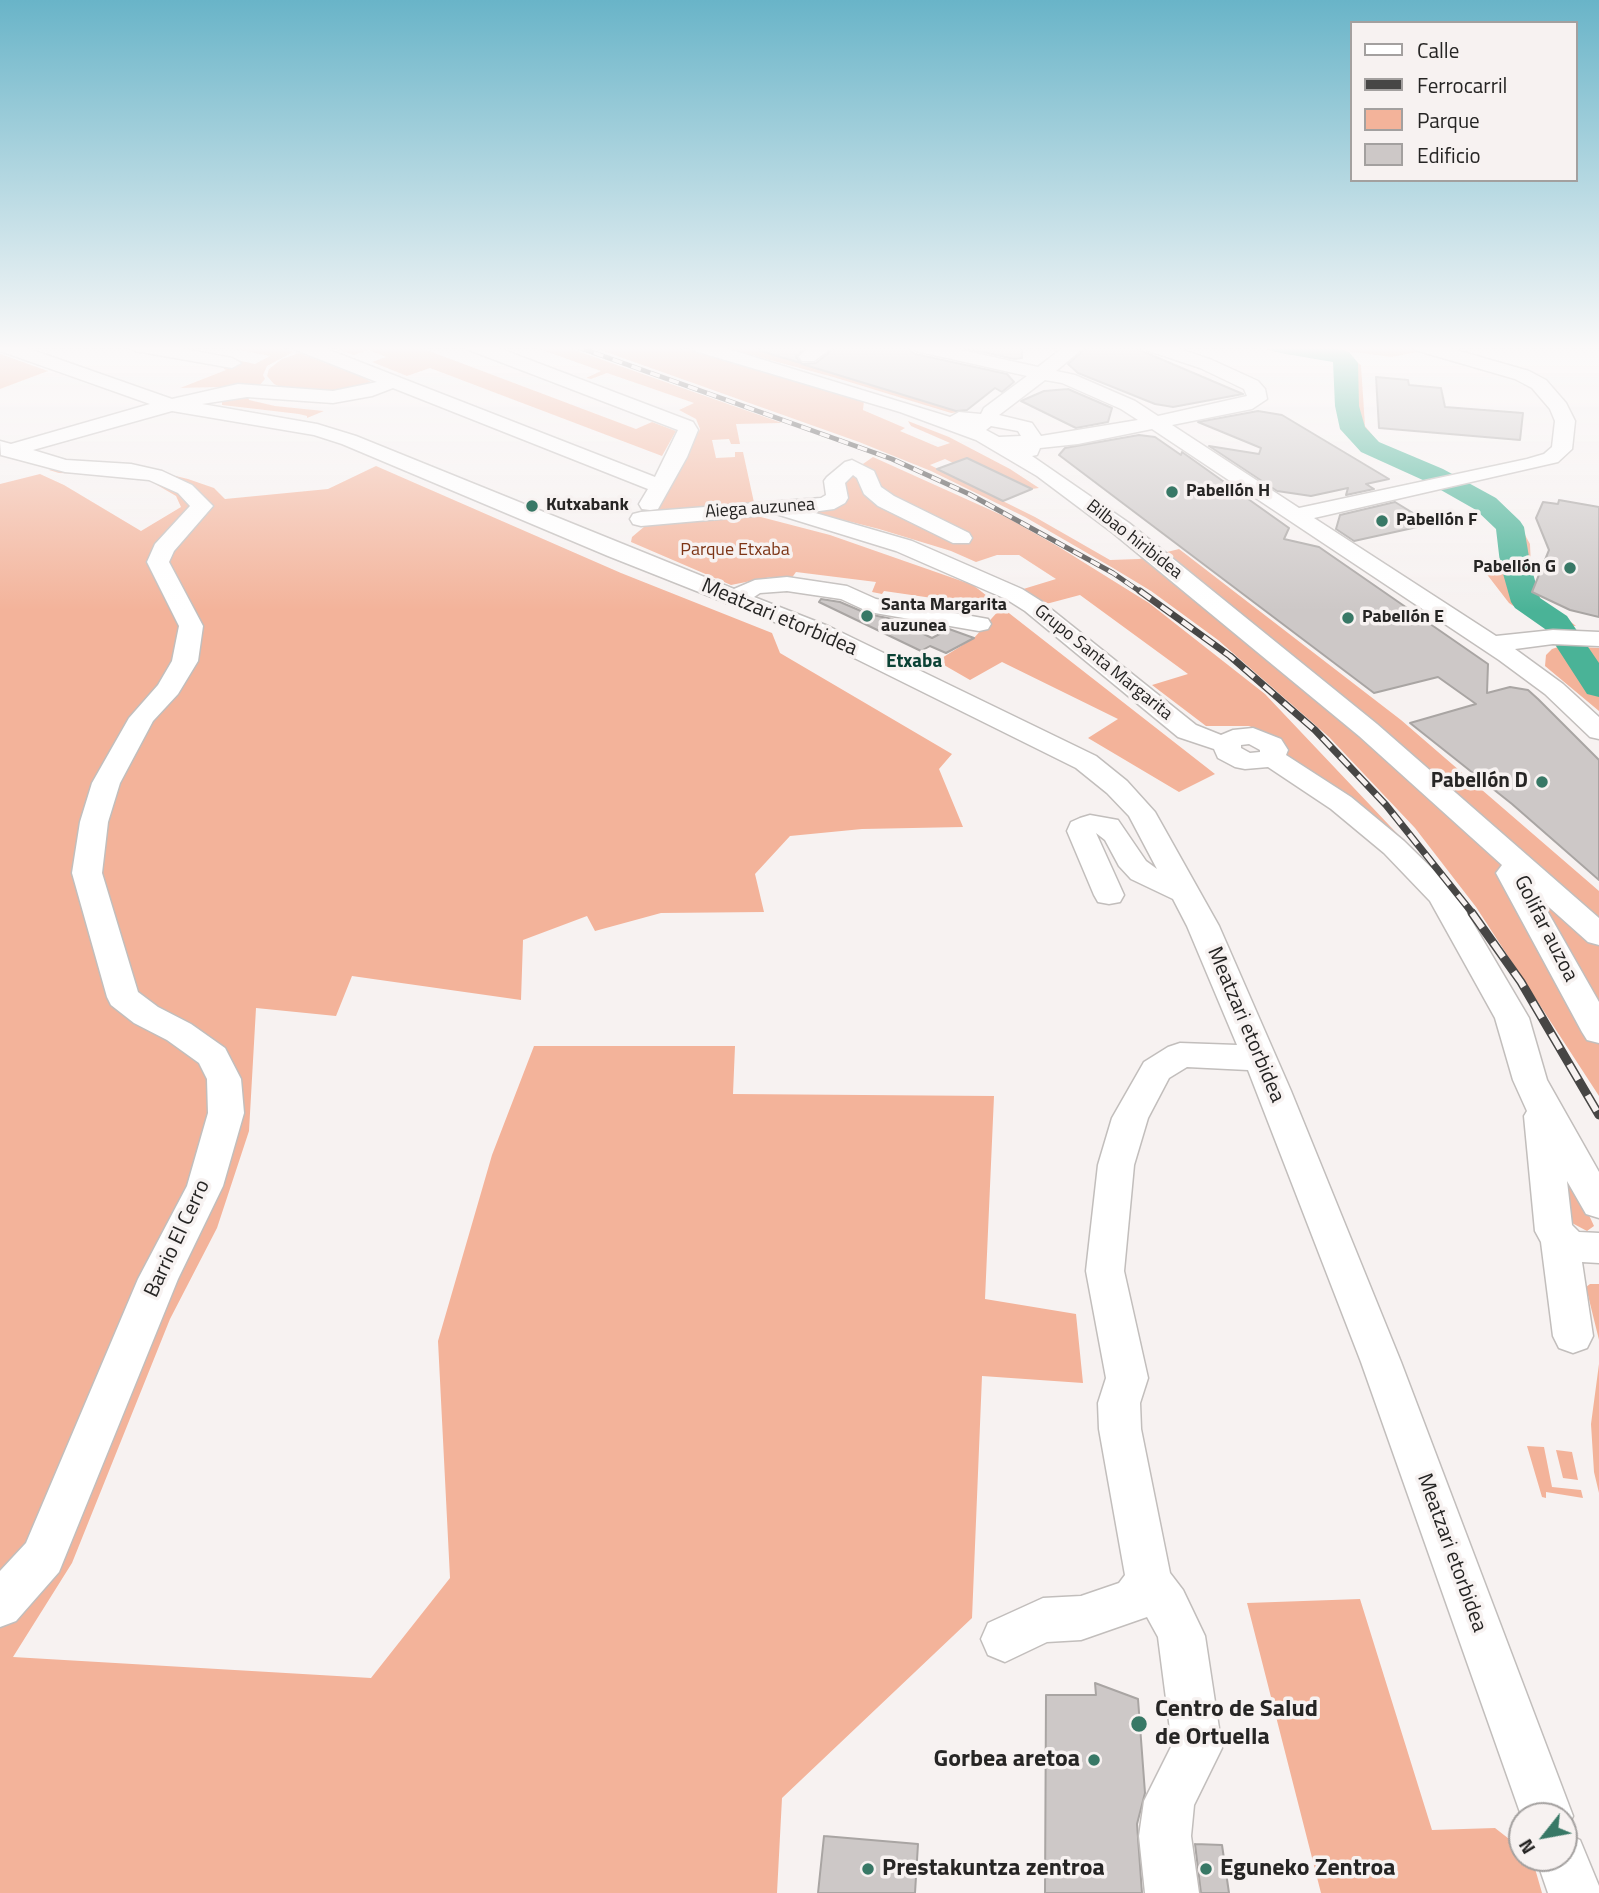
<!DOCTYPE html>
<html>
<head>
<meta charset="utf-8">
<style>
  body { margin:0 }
  #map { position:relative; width:1599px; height:1893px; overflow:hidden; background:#f7f2f1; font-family:"Titillium Web",sans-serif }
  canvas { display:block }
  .legend { position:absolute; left:1350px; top:21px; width:228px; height:161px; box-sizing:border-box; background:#f7f2f1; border:2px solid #a3a09f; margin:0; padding:9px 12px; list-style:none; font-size:21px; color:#262524 }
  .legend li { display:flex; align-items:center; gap:14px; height:35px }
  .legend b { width:35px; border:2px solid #a3a09f }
  .north { position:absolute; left:1508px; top:1802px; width:70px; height:70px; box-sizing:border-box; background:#f7f2f1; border:2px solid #a3a09f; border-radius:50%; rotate:239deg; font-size:19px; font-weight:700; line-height:28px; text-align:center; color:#262524 }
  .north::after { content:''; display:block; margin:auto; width:24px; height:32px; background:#387866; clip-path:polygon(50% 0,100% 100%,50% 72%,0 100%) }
</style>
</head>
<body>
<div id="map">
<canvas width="1599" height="1893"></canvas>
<ul class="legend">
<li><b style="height:9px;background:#fff"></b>Calle</li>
<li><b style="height:9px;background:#474645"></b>Ferrocarril</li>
<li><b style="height:19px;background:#f3b39a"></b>Parque</li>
<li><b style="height:19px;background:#cdc8c7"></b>Edificio</li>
</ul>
<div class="north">N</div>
</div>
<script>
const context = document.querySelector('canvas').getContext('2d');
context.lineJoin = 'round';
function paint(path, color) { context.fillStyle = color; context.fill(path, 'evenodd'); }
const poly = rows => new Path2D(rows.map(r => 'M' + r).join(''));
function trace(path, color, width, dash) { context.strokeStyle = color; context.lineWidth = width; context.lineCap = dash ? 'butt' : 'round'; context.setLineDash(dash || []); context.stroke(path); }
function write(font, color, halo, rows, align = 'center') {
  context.font = font + ' "Titillium Web",sans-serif'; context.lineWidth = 7; context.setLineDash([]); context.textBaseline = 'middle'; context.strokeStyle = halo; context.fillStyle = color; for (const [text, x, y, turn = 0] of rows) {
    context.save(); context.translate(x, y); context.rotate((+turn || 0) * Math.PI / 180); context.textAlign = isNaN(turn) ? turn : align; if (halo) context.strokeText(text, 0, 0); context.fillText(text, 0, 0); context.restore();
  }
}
const green = poly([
  [219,346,278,346,293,352,267,366,263,375,265,379,259,386,180,388,226,370,223,368,241,361,255,364,270,356],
  [344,346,416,346,636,429,652,422,676,431,662,456,430,368,407,376,372,362,386,357,369,350,354,355,337,349],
  [531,346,563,346,782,423,736,424,740,444,731,444,729,439,712,440,716,458,735,457,735,452,743,452,755,507,657,512,700,429,696,419,679,410,694,403,607,373,591,379,586,378,601,371],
  [589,346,673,346,683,350,701,346,864,401,863,410,905,428,900,431,938,447,950,443,911,426,908,421,949,437,1010,469,1039,488,1032,489,967,458,953,463,945,459,930,465,1035,517,1110,560,1139,559,1179,549,1401,720,1599,891,1599,1096,1476,907,1415,828,1329,737,1218,640,1151,591,1113,568,1025,517,931,471,859,442],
  [718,346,745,346,781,356,960,412,951,413,833,377],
  [1238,346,1452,346,1391,357,1323,348,1347,355,1361,365,1365,426,1378,442,1483,497,1519,524,1530,544,1532,592,1576,626,1539,623,1509,603,1482,568,1501,563,1500,524,1472,501,1365,450,1344,431,1339,414,1340,366,1337,361,1320,356],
  [299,353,365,378,371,382,330,393,284,389,274,384,267,376,269,369,282,359],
  [0,354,48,371,0,389],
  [248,395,249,400,275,406,324,411,307,418,307,416,299,414,222,405,222,402,227,399],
  [873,457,1006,517,1059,547,1149,603,1265,694,1406,843,1297,767,1271,736,1249,726,1206,726,1152,685,1188,674,1080,595,1046,604,1020,590,1056,579,1019,555,997,555,976,562,951,551,879,529,808,511,827,508,841,479],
  [75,462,151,470,188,479,214,488,225,499,328,489,376,466,621,573,772,633,780,653,952,754,939,769,963,827,862,829,790,836,755,874,764,912,661,913,595,931,587,916,523,940,521,1000,352,976,336,1016,256,1008,249,1131,217,1228,170,1319,72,1563,13,1657,371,1678,450,1578,438,1341,492,1155,534,1046,735,1046,733,1094,994,1096,985,1299,1076,1314,1083,1383,982,1376,972,1618,782,1798,777,1893,0,1893,0,484,40,474,64,485,141,531,181,507,176,496,152,482,127,475,59,473,49,470],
  [757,516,830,535,973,585,1215,774,1179,792,1088,738,1118,719,1002,662,970,680,937,661,974,638,1001,608,884,591,882,594,872,592,876,582,796,572,791,579,771,577,731,585,631,542,632,537,645,526,668,521],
  [1561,646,1599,648,1599,711,1545,666,1546,655,1552,649],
  [1563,1159,1594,1226,1587,1231,1572,1223],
  [1590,1284,1599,1284,1599,1493,1594,1472,1591,1424,1599,1364,1599,1340,1586,1287],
  [1527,1446,1544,1447,1552,1487,1581,1490,1583,1498,1546,1492,1546,1498,1542,1497],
  [1556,1450,1572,1452,1578,1480,1563,1478],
  [1360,1599,1432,1830,1495,1828,1522,1849,1522,1858,1532,1858,1542,1893,1321,1893,1247,1603]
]);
const river = poly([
  [1269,346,1325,346,1349,352,1358,363,1359,406,1365,427,1379,442,1443,469,1496,498,1520,521,1524,527,1530,563,1540,598,1567,616,1599,663,1599,697,1587,694,1545,629,1515,608,1511,602,1500,563,1496,529,1476,510,1425,481,1361,452,1340,429,1335,406,1333,362,1280,353,1272,351,1269,346]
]);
const building = poly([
  [761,346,807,346,796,357,801,363,760,351,761,346],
  [837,346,904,346,915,354,1007,374,1014,382,1002,392,995,388,967,410,956,411,802,364,816,363,837,346],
  [957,346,1022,346,1022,358,1014,359,957,346],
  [1088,346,1130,346,1243,394,1173,407,1155,404,1078,373,1068,364,1088,346],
  [1376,377,1408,380,1409,385,1441,388,1445,407,1523,413,1520,440,1379,428,1376,377],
  [1068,389,1112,408,1108,422,1076,428,1021,401,1044,391,1068,389],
  [1258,411,1282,415,1389,479,1366,484,1374,489,1346,495,1348,488,1311,496,1277,491,1209,446,1259,454,1261,448,1198,422,1258,411],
  [1139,435,1155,437,1181,455,1182,452,1289,528,1284,539,1319,547,1488,664,1487,693,1510,687,1528,690,1538,699,1599,760,1599,880,1512,804,1410,723,1476,704,1438,677,1374,693,1059,455,1065,448,1139,435],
  [967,458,1032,489,1003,501,937,469,967,458],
  [1559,500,1599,507,1599,617,1570,610,1532,592,1549,550,1536,518,1543,502,1558,504,1559,500],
  [1395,502,1431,524,1354,541,1336,529,1340,515,1395,502],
  [821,599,840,602,868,614,892,619,932,638,949,629,974,638,946,653,930,646,921,651,819,602,821,599],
  [1095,1683,1138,1699,1145,1793,1137,1824,1142,1893,1045,1893,1046,1695,1096,1695,1095,1683],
  [824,1836,918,1844,915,1893,818,1893,824,1836],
  [1195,1844,1222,1845,1229,1893,1201,1893,1195,1844]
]);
const minor = poly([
  [0,346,21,346,172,399,238,384,333,391,377,382,296,350,293,346,319,346,655,477,678,430,469,350,466,346,493,346,693,422,698,430,687,457,658,509,650,510,642,509,639,504,648,489,393,388,372,396,333,403,247,397,202,404,317,424,356,436,734,589,755,580,787,577,847,586,876,599,988,619,991,624,988,629,979,631,869,612,841,599,787,591,760,593,754,597,828,626,1096,756,1127,781,1155,812,1219,926,1291,1091,1401,1362,1573,1816,1565,1833,1580,1840,1599,1886,1599,1893,1548,1893,1536,1858,1564,1858,1564,1816,1522,1818,1361,1362,1248,1070,1187,1067,1169,1078,1148,1118,1134,1165,1124,1271,1148,1378,1140,1403,1141,1429,1170,1573,1183,1590,1205,1636,1222,1748,1194,1805,1191,1836,1199,1893,1145,1893,1139,1836,1144,1801,1172,1745,1158,1637,1147,1617,1081,1640,1047,1642,1005,1662,988,1655,981,1639,988,1623,1043,1598,1081,1596,1119,1583,1125,1575,1099,1429,1098,1403,1106,1378,1086,1271,1098,1165,1112,1118,1144,1062,1168,1047,1180,1043,1237,1045,1187,926,1173,899,1131,879,1119,866,1105,840,1096,833,1124,895,1120,902,1109,904,1098,902,1094,895,1067,831,1071,822,1080,818,1090,815,1118,820,1146,861,1157,869,1129,816,1107,793,1076,768,810,636,608,556,342,444,314,435,172,411,33,450,66,460,131,464,162,471,192,485,213,506,174,551,169,562,203,626,198,661,178,694,153,721,120,783,108,822,102,873,138,992,158,1007,191,1024,225,1048,241,1079,244,1113,223,1186,178,1279,59,1572,16,1621,0,1627,0,1571,26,1543,138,1279,187,1186,208,1113,207,1079,199,1063,167,1040,134,1023,111,1005,107,997,72,873,80,822,92,783,129,718,158,685,172,661,179,626,147,562,155,544,190,506,178,493,149,480,65,472,1,455,0,441,11,444,150,404,0,351,0,346],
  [126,346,168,346,232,358,241,363,232,368,135,351,126,346],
  [718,346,950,417,959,412,981,414,984,408,1027,376,916,351,907,346,943,346,1038,367,1065,346,1086,346,1056,371,1075,375,1135,401,1158,416,1247,396,1244,389,1200,368,1146,350,1143,346,1171,346,1212,360,1258,381,1265,389,1267,399,1252,409,1172,425,1299,508,1527,459,1544,454,1552,447,1555,421,1550,409,1532,388,1515,379,1415,350,1412,346,1442,346,1529,371,1546,380,1566,403,1575,421,1572,449,1558,462,1314,518,1496,636,1553,630,1599,632,1599,646,1553,644,1515,649,1563,684,1599,717,1599,739,1590,737,1545,694,1499,660,1152,429,1078,444,1040,448,1037,455,1032,456,1129,523,1377,724,1599,918,1599,945,1588,942,1541,900,1599,1002,1599,1043,1587,1040,1582,1032,1496,873,1502,865,1359,736,1113,533,1037,476,976,440,900,412,695,351,692,347,718,346],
  [1045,380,1062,383,1121,409,1138,420,1041,436,1032,423,999,415,1045,380],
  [991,426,1018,431,1021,436,999,437,986,430,991,426],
  [812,346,834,346,814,361,802,361,799,357,802,353,812,346],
  [852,460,874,471,881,487,894,496,969,533,972,538,969,543,953,543,878,506,864,494,857,478,853,475,845,483,848,498,845,503,834,509,812,512,912,541,1022,589,1041,601,1196,725,1221,735,1233,730,1253,728,1281,739,1288,750,1286,755,1351,797,1404,841,1453,889,1529,1018,1547,1080,1599,1172,1599,1218,1586,1214,1567,1181,1572,1225,1579,1232,1599,1233,1599,1263,1582,1262,1593,1336,1587,1348,1573,1353,1559,1348,1553,1336,1541,1242,1535,1231,1524,1116,1527,1111,1513,1080,1495,1018,1430,901,1384,853,1331,809,1268,767,1245,769,1235,767,1218,758,1214,749,1178,737,1025,611,1006,599,896,551,776,514,641,526,633,524,630,519,633,514,641,512,821,498,826,495,824,481,827,477,845,462,852,460],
  [1249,744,1260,750,1260,752,1250,753,1241,748,1241,745,1249,744]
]);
const railFar2 = poly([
  [575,346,892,459,969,494,1113,573,1142,593]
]);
const railFar1 = poly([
  [1140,591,1230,656,1315,730,1386,805,1474,915]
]);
const rail = poly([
  [1472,913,1521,982,1599,1115]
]);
const markers = [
  [1172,492,7,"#387866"],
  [532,506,7,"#387866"],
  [1382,521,7,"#387866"],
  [1570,568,7,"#387866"],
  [867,616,7,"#387866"],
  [1348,618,7,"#387866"],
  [1542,782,7,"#387866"],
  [1139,1724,9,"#387866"],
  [1094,1760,7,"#387866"],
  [868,1869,7,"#387866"],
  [1206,1869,7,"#387866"]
];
const farPoinames = [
  ["Pabellón H",1186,492],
  ["Kutxabank",546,506],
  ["Pabellón F",1396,521],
  ["Pabellón G",1556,568,"right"],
  ["Santa Margarita",881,606],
  ["auzunea",881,627],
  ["Pabellón E",1362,618]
];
const farStreetnames = [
  ["Aiega auzunea",760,509,-4],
  ["Bilbao hiribidea",1134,540,38],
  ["Grupo Santa Margarita",1103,663,39]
];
const farParknames = [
  ["Parque Etxaba",735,551]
];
const farNeighbourhoodnames = [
  ["Etxaba",914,662]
];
const streetNames = [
  ["Meatzari etorbidea",779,618,23],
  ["Golifar auzoa",1545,929,63],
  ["Meatzari etorbidea",1245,1025,67],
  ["Barrio El Cerro",178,1239,-65],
  ["Meatzari etorbidea",1451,1553,70]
];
const poiNames = [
  ["Pabellón D",1528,782]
];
const nearPoinames = [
  ["Centro de Salud",1155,1710],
  ["de Ortuella",1155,1738],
  ["Gorbea aretoa",1080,1760,"right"],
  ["Prestakuntza zentroa",882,1869],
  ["Eguneko Zentroa",1220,1869]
];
paint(green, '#f3b39a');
paint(river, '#4ab397');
paint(building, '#cdc8c7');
trace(building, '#a9a5a3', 2);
trace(minor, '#c2bebc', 3);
paint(minor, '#fff');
trace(railFar2, '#474645', 5);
trace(railFar1, '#474645', 7);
trace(rail, '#474645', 9);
trace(railFar2, '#f7f2f1', 3.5, [10]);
trace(railFar1, '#f7f2f1', 4.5, [13]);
trace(rail, '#f7f2f1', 6, [18]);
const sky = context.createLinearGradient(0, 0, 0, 611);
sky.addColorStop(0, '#69b4c8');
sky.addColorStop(0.57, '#fbf9f9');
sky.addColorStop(1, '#fbf9f900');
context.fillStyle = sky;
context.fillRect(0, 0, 1599, 611);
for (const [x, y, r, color] of markers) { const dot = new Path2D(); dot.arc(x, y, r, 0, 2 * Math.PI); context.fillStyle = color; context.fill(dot); trace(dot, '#f7f2f1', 2.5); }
write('bold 18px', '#262524', '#f7f2f1', farPoinames, 'left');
write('18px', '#262524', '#f7f2f1', farStreetnames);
write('18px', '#7d3516', '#f7f2f1', farParknames);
write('bold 19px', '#0b4235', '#f7f2f1', farNeighbourhoodnames);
write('21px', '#262524', '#f7f2f1', streetNames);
write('bold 21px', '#262524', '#f7f2f1', poiNames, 'right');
write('bold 24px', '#262524', '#f7f2f1', nearPoinames, 'left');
</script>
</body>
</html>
